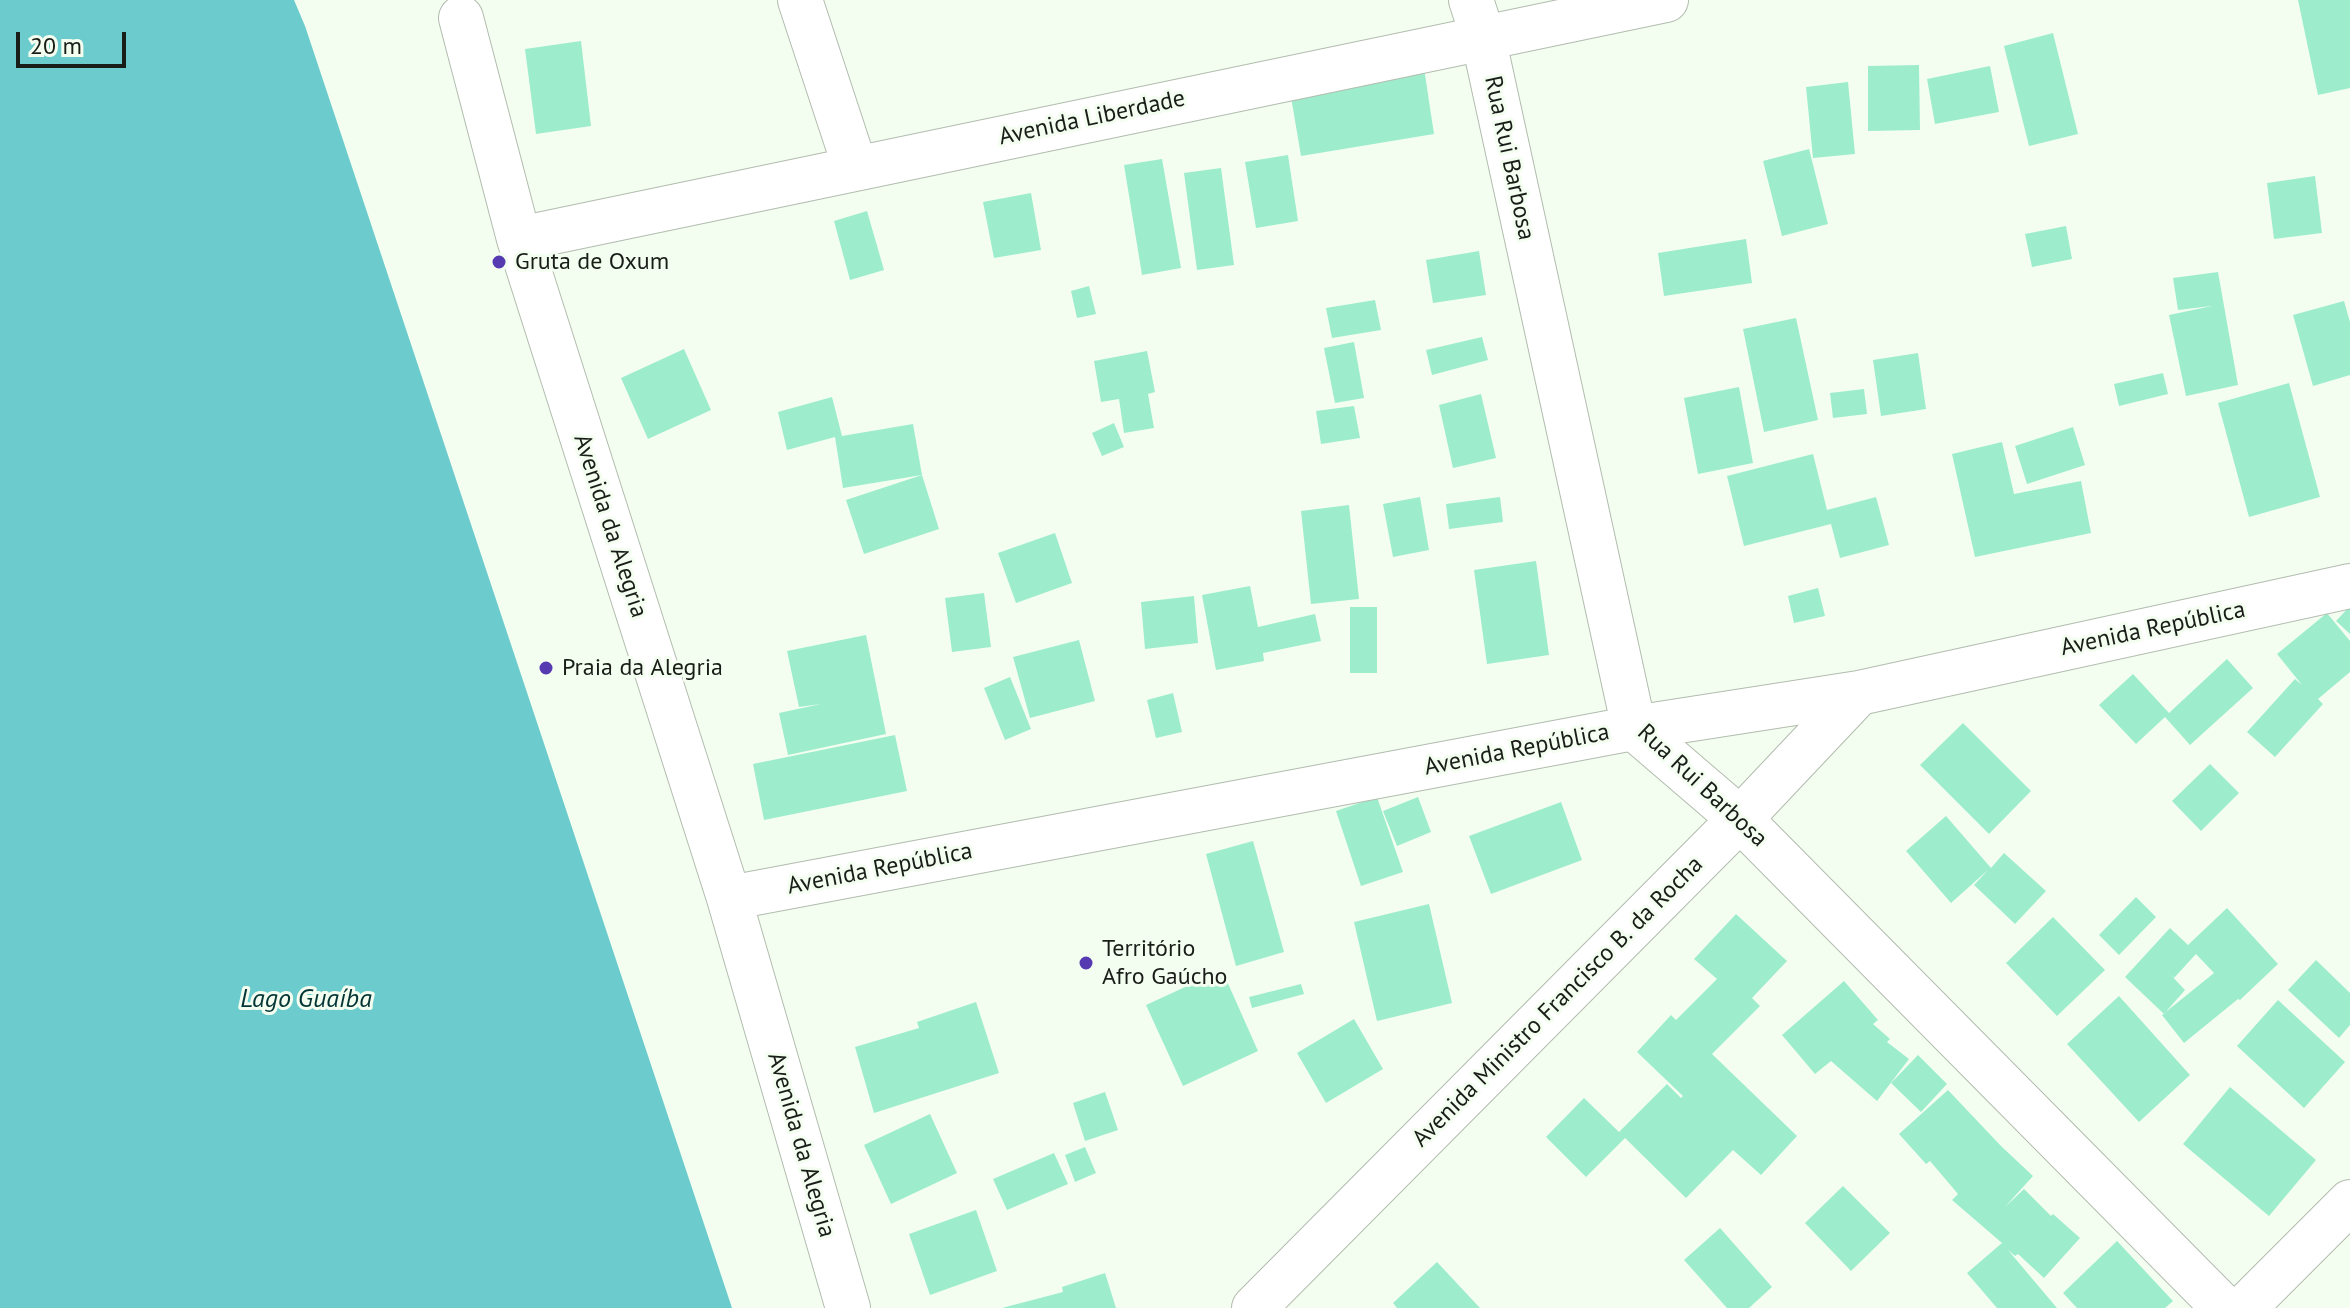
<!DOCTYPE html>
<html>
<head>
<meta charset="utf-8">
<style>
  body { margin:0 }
  #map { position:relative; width:2350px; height:1308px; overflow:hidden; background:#f4fef0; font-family:"PT Sans",sans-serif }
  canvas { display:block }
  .scale { position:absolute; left:16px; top:32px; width:110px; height:36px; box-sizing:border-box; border:4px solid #191d18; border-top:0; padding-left:10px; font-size:24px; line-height:28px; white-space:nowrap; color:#191d18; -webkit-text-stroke:6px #f4fef0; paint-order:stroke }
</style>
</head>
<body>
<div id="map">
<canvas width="2350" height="1308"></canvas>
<div class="scale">20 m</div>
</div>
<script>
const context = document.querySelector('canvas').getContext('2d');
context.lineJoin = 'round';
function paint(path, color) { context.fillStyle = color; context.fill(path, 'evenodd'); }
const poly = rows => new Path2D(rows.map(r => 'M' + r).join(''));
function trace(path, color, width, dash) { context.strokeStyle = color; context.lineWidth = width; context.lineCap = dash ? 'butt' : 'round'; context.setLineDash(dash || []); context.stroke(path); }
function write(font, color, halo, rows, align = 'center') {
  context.font = font + ' "PT Sans",sans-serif'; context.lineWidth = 6; context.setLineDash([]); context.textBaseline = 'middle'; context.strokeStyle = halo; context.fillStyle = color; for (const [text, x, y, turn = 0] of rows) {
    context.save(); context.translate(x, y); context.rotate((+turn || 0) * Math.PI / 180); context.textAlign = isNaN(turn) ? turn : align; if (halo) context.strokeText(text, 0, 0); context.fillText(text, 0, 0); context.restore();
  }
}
const water = poly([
  [0,0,294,0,305,26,732,1308,0,1308]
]);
const building = poly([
  [2298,0,2350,0,2350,88,2318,95],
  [2053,33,2078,134,2029,146,2004,46],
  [581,41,591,126,536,134,525,49],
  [1919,65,1920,130,1868,131,1868,66],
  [1990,66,1999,112,1935,124,1927,79],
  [1424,68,1434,134,1301,156,1290,91],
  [1848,82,1855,154,1813,158,1806,87],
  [1809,149,1828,224,1782,236,1763,161],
  [1288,155,1298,221,1256,228,1245,162],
  [1162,159,1181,268,1142,275,1124,165],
  [1221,168,1234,265,1197,270,1184,173],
  [2315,176,2322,233,2274,239,2267,183],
  [1031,193,1041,250,994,258,983,202],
  [867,211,884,270,850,280,834,221],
  [2066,226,2072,259,2032,267,2025,234],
  [1746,239,1752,283,1664,296,1658,253],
  [1479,251,1486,295,1433,303,1426,260],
  [2218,272,2238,385,2186,396,2169,315,2212,306,2178,310,2173,278],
  [1089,286,1096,314,1077,318,1071,291],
  [1375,300,1381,330,1332,338,1326,308],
  [2344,301,2350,322,2350,375,2313,386,2293,315],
  [1796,318,1818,420,1764,432,1743,329],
  [1482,337,1488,360,1432,375,1426,350],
  [1354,342,1364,398,1335,403,1324,348],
  [684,349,711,410,648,439,621,378],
  [1147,351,1155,392,1148,394,1154,428,1124,433,1119,399,1101,402,1094,361],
  [1918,353,1926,409,1881,416,1873,360],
  [2163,373,2168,394,2119,406,2114,384],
  [2289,383,2320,497,2249,517,2218,403],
  [1739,387,1753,463,1698,474,1684,398],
  [1864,389,1867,414,1833,418,1830,393],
  [1481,394,1496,458,1453,468,1439,405],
  [832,397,842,436,913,424,922,475,843,488,835,437,787,450,778,412],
  [1354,406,1360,438,1321,444,1316,411],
  [1114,423,1124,447,1102,456,1092,433],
  [2073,427,2085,465,2027,484,2015,446],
  [2002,442,2014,494,2081,481,2091,533,1975,557,1952,454],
  [1813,454,1827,510,1876,497,1889,545,1840,558,1831,524,1744,546,1727,476],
  [922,475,939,529,864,554,846,500],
  [1420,497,1429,550,1393,557,1383,504],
  [1500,497,1503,522,1449,529,1446,504],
  [1349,505,1359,599,1311,604,1301,511],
  [1055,533,1072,583,1016,603,998,553],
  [1536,561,1549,655,1487,664,1474,570],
  [1250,586,1258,627,1315,614,1321,641,1263,653,1264,661,1216,670,1202,595],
  [1818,588,1825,616,1794,623,1788,596],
  [984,593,991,647,952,652,945,598],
  [1194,596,1198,643,1145,649,1141,602],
  [2350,606,2350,634,2336,621],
  [1350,607,1377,607,1377,673,1350,673],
  [2327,613,2350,641,2350,672,2318,699,2323,704,2275,757,2247,732,2295,679,2302,685,2277,654],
  [866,635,886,734,788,755,779,713,821,704,799,707,787,651],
  [1079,640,1095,701,1030,718,1013,657],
  [2227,659,2253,688,2190,745,2165,717,2136,744,2099,705,2133,674,2169,713],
  [1010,677,1031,729,1005,740,984,688],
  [1173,693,1182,732,1156,738,1147,700],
  [1963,723,2031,791,1989,834,1920,765],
  [895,735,907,791,764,820,753,764],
  [2210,764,2239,793,2201,831,2172,801],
  [1377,797,1403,872,1361,886,1336,811],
  [1418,797,1431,832,1397,846,1383,811],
  [1561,802,1582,860,1491,894,1469,836],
  [1946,816,1991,868,2004,853,2046,891,2015,924,1974,885,1988,870,1951,903,1906,851],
  [1253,841,1284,952,1236,966,1206,854],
  [2136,897,2156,917,2119,955,2099,935],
  [1429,904,1452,1003,1377,1021,1354,922],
  [2227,908,2278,964,2240,1000,2238,999,2184,1043,2162,1015,2214,973,2196,954,2174,978,2167,971,2185,990,2164,1014,2125,977,2170,928,2188,945],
  [1736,914,1787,961,1752,998,1760,1006,1712,1054,1797,1136,1761,1175,1733,1150,1686,1198,1625,1138,1586,1177,1546,1137,1584,1098,1619,1132,1667,1084,1681,1098,1683,1096,1637,1052,1671,1015,1676,1020,1717,979,1694,959],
  [2053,917,2105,970,2057,1016,2006,963],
  [2316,960,2350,993,2350,1025,2339,1038,2288,990],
  [1222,970,1258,1051,1183,1086,1146,1005],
  [1844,981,1878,1020,1873,1024,1890,1039,1887,1042,1909,1059,1877,1101,1831,1061,1815,1074,1782,1035],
  [1301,984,1304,994,1252,1008,1249,997],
  [2119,996,2190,1075,2139,1122,2067,1044],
  [2278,1000,2345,1062,2304,1108,2237,1046],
  [976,1002,999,1073,874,1113,855,1047,919,1028,917,1022],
  [1354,1019,1383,1069,1326,1103,1297,1053],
  [1918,1055,1947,1084,1921,1112,1891,1083],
  [2230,1087,2316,1160,2269,1216,2183,1144],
  [1948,1090,2001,1146,2033,1176,2005,1207,2024,1189,2051,1216,2053,1214,2080,1238,2044,1278,2018,1254,2015,1256,2008,1250,2057,1308,1997,1308,1967,1273,2002,1243,1952,1200,1958,1194,1930,1161,1926,1164,1899,1134],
  [1105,1092,1118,1130,1085,1141,1073,1103],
  [930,1114,957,1173,891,1204,864,1145],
  [1085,1147,1096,1173,1075,1182,1065,1155],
  [1054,1153,1068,1184,1007,1210,993,1179],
  [1843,1186,1890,1233,1851,1271,1805,1223],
  [976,1210,997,1271,930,1295,909,1234],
  [1720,1228,1772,1287,1749,1308,1727,1308,1684,1260],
  [2117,1241,2173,1301,2165,1308,2077,1308,2063,1293],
  [1437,1262,1480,1308,1397,1308,1393,1303],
  [1105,1273,1116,1308,1002,1308,1063,1292,1062,1287]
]);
const minor = poly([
  [800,0,855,167],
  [461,18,519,239,729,898,848,1308],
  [519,239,1666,0],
  [729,898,1634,728,1859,693,2350,586],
  [1254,1308,1740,819,1859,693]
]);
const tertiary = poly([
  [1471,0,1483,37,1634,728,1740,819,2224,1308],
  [2244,1308,2350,1202]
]);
const markers = [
  [499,262,8,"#563ab2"],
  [546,668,8,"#563ab2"],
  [1086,963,8,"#563ab2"]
];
const streetNames = [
  ["Avenida Liberdade",1092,118,-12],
  ["Rua Rui Barbosa",1509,158,78],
  ["Avenida da Alegria",610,526,72],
  ["Avenida República",2153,629,-12],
  ["Avenida República",1517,750,-11],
  ["Rua Rui Barbosa",1702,786,43],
  ["Avenida República",880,869,-11],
  ["Avenida Ministro Francisco B. da Rocha",1558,1002,-45],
  ["Avenida da Alegria",801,1145,74]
];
const poiNames = [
  ["Gruta de Oxum",515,262],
  ["Praia da Alegria",562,668],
  ["Território",1102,949],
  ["Afro Gaúcho",1102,977]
];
const waterNames = [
  ["Lago Guaíba",306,1000]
];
paint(water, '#6bcbcd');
paint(building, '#9dedcd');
trace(minor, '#b2bcaf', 46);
trace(tertiary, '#b2bcaf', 46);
trace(minor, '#fff', 44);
trace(tertiary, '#fff', 44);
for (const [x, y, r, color] of markers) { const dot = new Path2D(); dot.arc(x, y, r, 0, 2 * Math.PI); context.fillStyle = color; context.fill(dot); trace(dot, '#f4fef0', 3); }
write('24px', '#191d18', '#f4fef0', streetNames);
write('24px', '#191d18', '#f4fef0', poiNames, 'left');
write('italic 26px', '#043536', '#f4fef0', waterNames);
</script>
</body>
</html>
